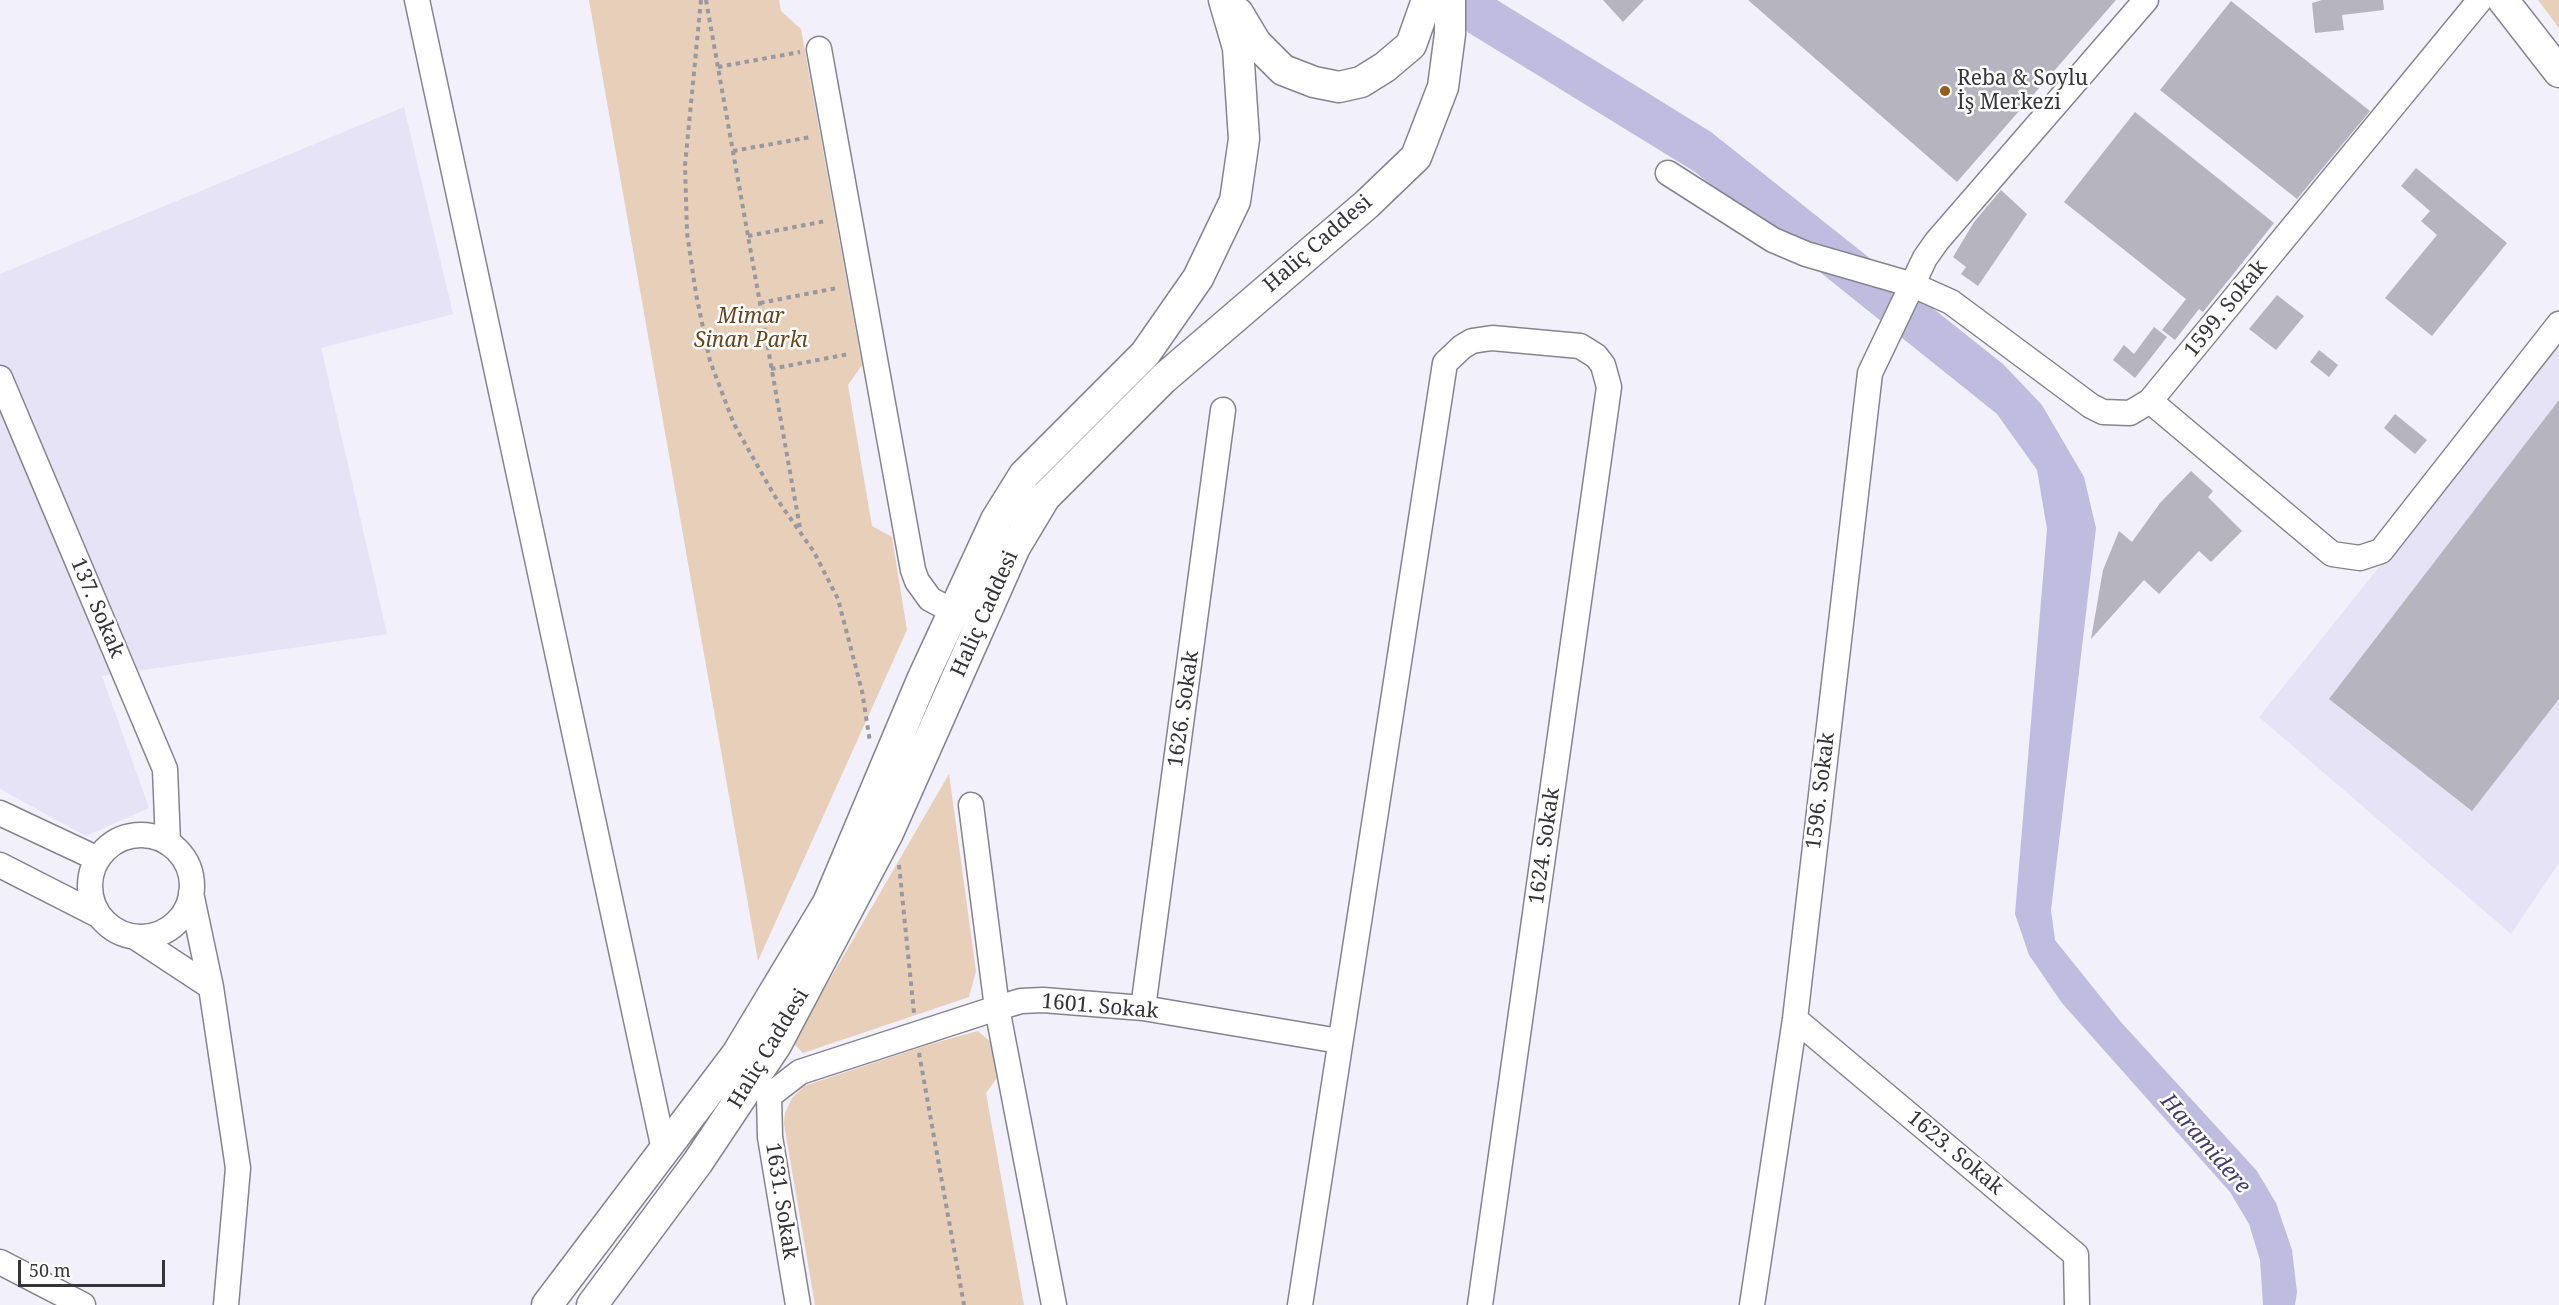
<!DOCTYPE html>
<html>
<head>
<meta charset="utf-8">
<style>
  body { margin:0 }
  #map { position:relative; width:2559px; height:1305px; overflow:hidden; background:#f1f0fb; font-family:"Noto Serif",serif }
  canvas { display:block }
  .scale { position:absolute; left:18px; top:1260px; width:147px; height:27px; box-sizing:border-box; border:3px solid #353539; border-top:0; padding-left:8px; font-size:18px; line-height:21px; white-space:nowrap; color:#353539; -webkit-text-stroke:4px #fff; paint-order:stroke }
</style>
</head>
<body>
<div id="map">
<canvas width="2559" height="1305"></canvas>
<div class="scale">50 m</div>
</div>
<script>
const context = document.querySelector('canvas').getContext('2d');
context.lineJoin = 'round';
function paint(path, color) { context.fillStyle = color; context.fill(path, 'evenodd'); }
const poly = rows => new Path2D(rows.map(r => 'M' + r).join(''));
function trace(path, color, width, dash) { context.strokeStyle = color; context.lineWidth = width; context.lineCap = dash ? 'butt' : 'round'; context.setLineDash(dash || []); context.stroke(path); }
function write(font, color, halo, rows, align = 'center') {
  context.font = font + ' "Noto Serif",serif'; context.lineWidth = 5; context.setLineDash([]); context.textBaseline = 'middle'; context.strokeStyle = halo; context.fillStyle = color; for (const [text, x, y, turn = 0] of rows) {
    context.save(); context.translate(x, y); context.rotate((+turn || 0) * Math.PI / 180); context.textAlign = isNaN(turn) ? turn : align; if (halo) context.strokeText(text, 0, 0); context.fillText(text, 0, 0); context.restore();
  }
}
const built = poly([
  [404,107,453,314,321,348,387,634,102,676,149,808,86,836,0,789,0,274],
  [2559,342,2559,863,2511,934,2259,717]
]);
const green = poly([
  [589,0,779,0,781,11,801,29,862,365,848,385,872,526,892,537,907,630,758,961],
  [2538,0,2559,0,2559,28],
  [949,774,976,971,969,997,803,1053,793,1043],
  [978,1031,993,1044,999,1075,986,1093,1024,1305,815,1305,784,1124,785,1113,792,1098,804,1086,931,1044]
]);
const water = poly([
  [1429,0,1497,0,1711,132,2003,364,2042,405,2084,477,2096,528,2051,910,2055,940,2120,1021,2257,1171,2276,1203,2292,1250,2297,1292,2295,1305,2263,1305,2260,1260,2249,1224,2230,1192,2062,1003,2029,955,2015,914,2047,529,2037,470,1997,414,1695,172,1469,33]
]);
const building = poly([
  [1603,0,1644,0,1623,22],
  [1748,0,2116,0,1957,182],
  [2322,0,2383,0,2384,10,2342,15,2344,30,2315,33,2312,3],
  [2231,1,2370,111,2297,199,2160,90],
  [2135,112,2274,223,2203,312,2199,309,2175,340,2162,330,2186,299,2064,202],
  [2416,168,2507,243,2432,336,2385,298,2437,235,2421,221,2430,211,2401,186],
  [2001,190,2027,214,1978,286,1961,274,1966,267,1953,257,1974,222],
  [2277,295,2304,316,2276,350,2249,329],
  [2154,327,2167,337,2135,378,2113,360,2124,345,2134,354],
  [2319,350,2338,365,2329,377,2310,362],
  [2559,400,2559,699,2472,811,2329,699],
  [2395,414,2427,440,2415,454,2384,428],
  [2191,471,2213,491,2208,497,2242,531,2211,562,2199,551,2159,594,2144,580,2091,639,2103,570,2119,531,2132,542,2160,503]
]);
const path = poly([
  [701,0,685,165,687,233,696,294,710,361,734,424,774,495,814,552,838,599,862,691,870,742],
  [706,0,800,528],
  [718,67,800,52],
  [733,151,811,137],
  [748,236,826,221],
  [760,303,837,288],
  [771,369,849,354],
  [899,865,914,1013],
  [919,1053,964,1305]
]);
const minor = poly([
  [417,0,664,1150],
  [819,49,913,570,917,581,930,599,954,612],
  [1668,173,1773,240,1806,254,1913,285,1951,302,2091,406,2103,412,2130,413,2150,401,2480,0],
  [0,378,165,769,168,843],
  [2150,401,2332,554,2360,558,2381,551,2559,324],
  [971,805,997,1008,1054,1305],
  [0,813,98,859],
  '90 886a51 51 0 1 1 102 0a51 51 0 1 1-102 0Z',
  [0,865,98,915],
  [191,893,211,987,238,1168,226,1305],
  [135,937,211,987],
  [1143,1008,1223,410],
  [1795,1019,2076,1255,2077,1305],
  [0,1262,83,1305],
  [798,1305,770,1137,769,1096,800,1072,997,1008,1021,1001,1043,1000,1143,1008,1339,1041],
  [1300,1305,1445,363,1462,347,1472,341,1492,338,1580,346,1596,356,1603,365,1609,387,1480,1305],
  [1752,1305,1795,1019,1870,373,1925,258,1937,241,2146,0]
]);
const major = poly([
  [2503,0,2559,72],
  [1238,13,1256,43,1283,70,1314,82,1339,87,1361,82,1385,67,1411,45,1427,0],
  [547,1305,737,1054,828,903,922,680,996,520,1024,475,1145,354,1198,278,1235,201,1244,139,1238,48,1224,0],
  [592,1305,698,1162,776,1045,888,833,1015,547,1045,497,1163,379,1367,204,1416,157,1443,87,1450,34,1450,0]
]);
const markers = [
  [1945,91,6,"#985d1d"]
];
const poiNames = [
  ["Reba & Soylu",1957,79],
  ["İş Merkezi",1957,103]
];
const streetNames = [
  ["Haliç Caddesi",1318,244,-41],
  ["1599. Sokak",2226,309,-51],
  ["137. Sokak",97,608,67],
  ["Haliç Caddesi",985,614,-66],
  ["1626. Sokak",1184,709,-82],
  ["1596. Sokak",1821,791,-83],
  ["1624. Sokak",1545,846,-82],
  ["1601. Sokak",1100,1007,5],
  ["Haliç Caddesi",769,1049,-59],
  ["1623. Sokak",1955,1153,40],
  ["1631. Sokak",781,1201,81]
];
const parkNames = [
  ["Mimar",751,317],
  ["Sinan Parkı",751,341]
];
const waterNames = [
  ["Haramidere",2205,1144,49]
];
paint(built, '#e5e3f5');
paint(green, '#e7cfb9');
paint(water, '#c0bce0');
paint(building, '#b5b4bf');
trace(minor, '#85848e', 27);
trace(major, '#85848e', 33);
trace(path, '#9898a0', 4, [4.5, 4.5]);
trace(minor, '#fff', 24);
trace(major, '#fff', 30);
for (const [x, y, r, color] of markers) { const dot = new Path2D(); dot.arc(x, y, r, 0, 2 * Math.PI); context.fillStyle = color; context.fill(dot); trace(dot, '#fff', 2); }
write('21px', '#353539', '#fff', poiNames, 'left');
write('21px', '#353539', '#fff', streetNames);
write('italic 21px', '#6b4216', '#fff', parkNames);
write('italic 22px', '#443b6c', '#fff', waterNames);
</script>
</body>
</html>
